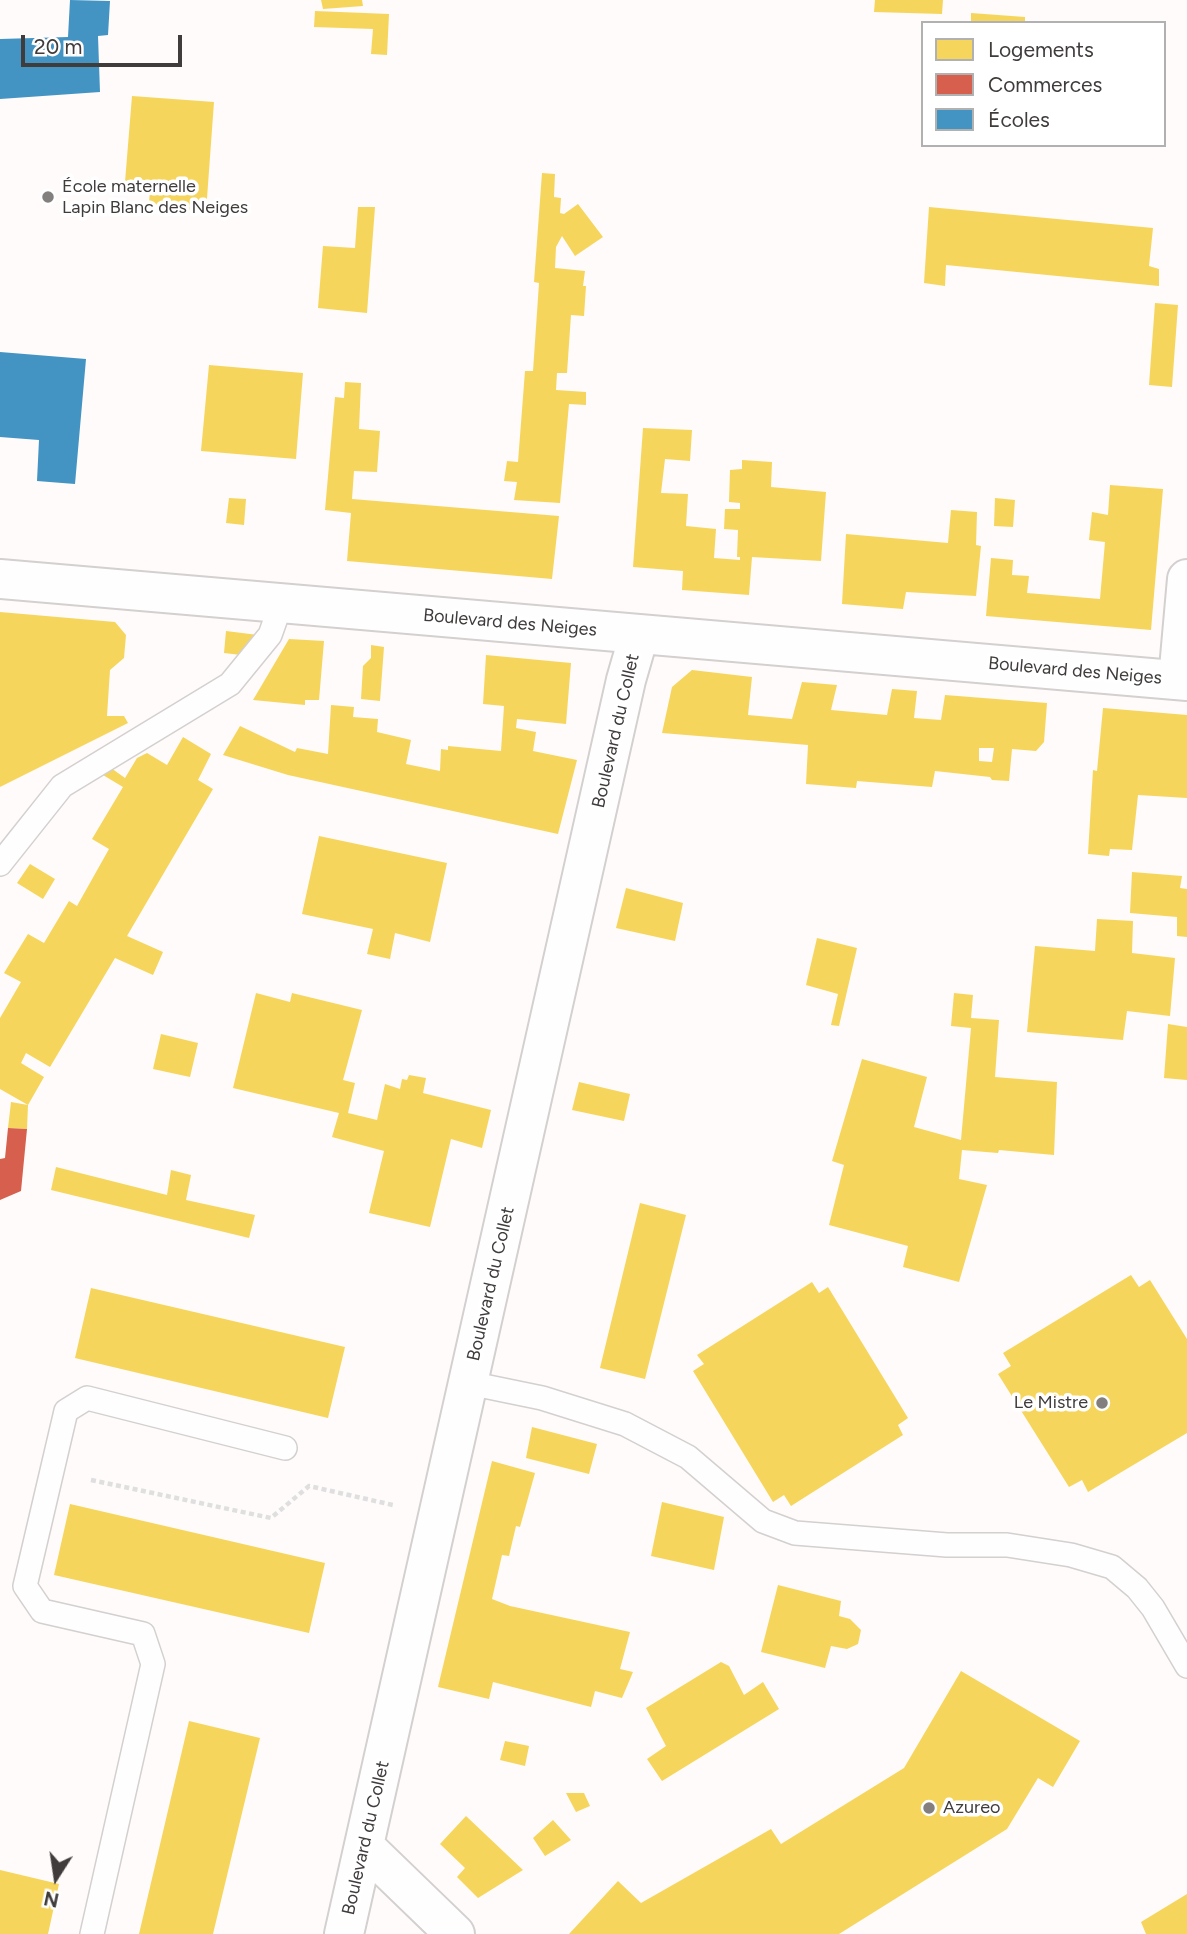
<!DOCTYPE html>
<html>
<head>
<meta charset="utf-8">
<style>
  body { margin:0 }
  #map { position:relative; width:1187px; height:1934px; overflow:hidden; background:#fefbfa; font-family:Figtree,sans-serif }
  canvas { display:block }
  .legend { position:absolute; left:921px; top:21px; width:245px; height:126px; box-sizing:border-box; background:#fff; border:2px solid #b2b1b1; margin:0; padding:9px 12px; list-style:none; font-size:21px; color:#3f3c3b }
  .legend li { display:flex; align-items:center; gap:14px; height:35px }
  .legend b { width:35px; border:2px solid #b2b1b1 }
  .north { position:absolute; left:21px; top:1843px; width:70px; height:70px; -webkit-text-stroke:5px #fff; paint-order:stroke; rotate:192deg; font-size:19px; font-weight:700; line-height:28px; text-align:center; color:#3f3c3b }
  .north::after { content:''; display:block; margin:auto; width:24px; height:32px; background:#3f3c3b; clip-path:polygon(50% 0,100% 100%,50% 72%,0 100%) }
  .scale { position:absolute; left:21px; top:35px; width:161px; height:32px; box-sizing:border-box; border:4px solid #3f3c3b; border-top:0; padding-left:9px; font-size:21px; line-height:24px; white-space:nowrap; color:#3f3c3b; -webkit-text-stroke:5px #fff; paint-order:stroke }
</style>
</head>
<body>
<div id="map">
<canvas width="1187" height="1934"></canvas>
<ul class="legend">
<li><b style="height:19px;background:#f6d55c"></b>Logements</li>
<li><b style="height:19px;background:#d6604d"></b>Commerces</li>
<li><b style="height:19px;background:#4393c3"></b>Écoles</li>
</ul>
<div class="north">N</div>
<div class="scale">20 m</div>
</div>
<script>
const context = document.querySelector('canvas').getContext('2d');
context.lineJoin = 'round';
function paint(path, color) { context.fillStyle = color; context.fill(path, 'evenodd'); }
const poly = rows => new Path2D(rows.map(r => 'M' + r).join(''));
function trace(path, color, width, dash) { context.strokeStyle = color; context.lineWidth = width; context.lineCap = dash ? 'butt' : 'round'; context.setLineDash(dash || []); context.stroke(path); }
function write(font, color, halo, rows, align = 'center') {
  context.font = font + ' Figtree,sans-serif'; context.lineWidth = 7; context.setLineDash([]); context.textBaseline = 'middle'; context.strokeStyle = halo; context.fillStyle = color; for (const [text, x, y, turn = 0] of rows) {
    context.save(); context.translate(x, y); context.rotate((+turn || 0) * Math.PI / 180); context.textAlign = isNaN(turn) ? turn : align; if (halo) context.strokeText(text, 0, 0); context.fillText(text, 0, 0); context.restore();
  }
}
const homes = poly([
  [321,0,362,0,363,6,323,9],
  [875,0,943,0,942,14,874,12],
  [315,11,389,14,387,55,371,54,373,29,314,27],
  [971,13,1025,17,1025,23,971,23],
  [132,96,214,102,206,212,149,207,150,183,125,182],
  [542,173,555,174,554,197,561,198,560,213,564,214,578,204,603,237,575,256,562,236,556,247,555,268,585,271,583,286,586,286,584,316,571,315,567,373,557,373,556,390,586,392,586,405,569,404,560,503,514,500,517,482,504,481,507,461,518,462,525,371,533,371,539,283,534,282],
  [358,207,375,207,367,313,318,308,323,246,355,248],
  [929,207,1153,228,1149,266,1159,269,1159,286,946,265,945,286,924,283],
  [1155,303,1178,305,1172,387,1149,385],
  [209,365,303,373,296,459,201,451],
  [345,382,361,383,359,429,380,431,377,472,354,471,352,499,559,516,552,579,347,561,351,513,325,510,335,397,344,398],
  [643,428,692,430,690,461,665,459,661,493,688,494,686,526,716,529,714,558,740,560,740,557,737,557,738,530,724,529,725,509,740,509,740,503,729,502,730,470,742,469,742,460,772,462,771,487,826,492,821,561,752,557,749,595,682,590,683,571,633,567],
  [1110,485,1163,489,1151,630,986,616,991,558,1013,560,1012,575,1029,576,1027,593,1100,599,1105,542,1089,540,1092,512,1108,515],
  [229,498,246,499,244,525,226,523],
  [995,498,1015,500,1013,527,994,526],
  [951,510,977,512,976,545,981,546,976,596,906,592,903,609,842,604,846,534,948,543],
  [0,612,115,622,126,635,124,658,110,670,107,716,124,716,128,723,0,787],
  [226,631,258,635,241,655,224,653],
  [289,639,324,641,319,700,305,700,305,705,253,700],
  [371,645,384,647,380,701,361,699,363,666,371,658],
  [486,655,571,663,566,724,517,719,516,728,536,732,533,751,577,760,558,834,288,775,223,755,240,726,295,752,297,748,328,754,331,705,354,707,353,717,378,719,377,732,411,740,406,764,440,771,441,749,448,750,448,746,501,751,504,706,483,704],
  [692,670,752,677,748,715,792,719,802,682,837,685,831,710,887,715,892,689,917,691,914,718,941,720,945,695,1047,703,1044,742,1036,751,1012,749,1009,781,992,780,990,777,935,771,932,787,857,781,856,788,806,784,808,745,662,733,672,687],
  [979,748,994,748,992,762,979,761],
  [1103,708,1187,715,1187,798,1138,795,1132,850,1110,849,1109,856,1088,854,1093,770,1097,771],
  [183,737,211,754,198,780,213,789,127,936,163,952,153,975,115,958,50,1067,26,1053,21,1063,44,1077,28,1105,27,1129,8,1128,11,1102,28,1105,0,1089,0,1018,21,982,4,973,28,934,44,943,69,901,77,906,109,849,92,839,123,787,103,775,111,768,125,778,137,758,147,753,167,765],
  [319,836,447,863,430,942,395,933,390,959,367,954,373,929,302,914],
  [30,864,55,879,43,899,17,883],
  [1132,872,1182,876,1180,888,1187,889,1187,937,1177,936,1177,917,1130,913],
  [626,888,683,903,675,941,616,928],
  [1097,919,1133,921,1132,953,1175,958,1170,1016,1127,1011,1123,1040,1027,1032,1035,946,1095,951],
  [817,938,857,948,839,1026,831,1025,838,994,806,985],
  [256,993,290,1002,292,993,362,1010,343,1080,355,1083,348,1113,377,1120,385,1084,400,1089,402,1079,407,1080,409,1075,426,1078,423,1093,491,1110,482,1148,451,1139,430,1227,369,1213,384,1151,332,1137,339,1113,233,1088],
  [954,993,973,995,971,1018,999,1020,995,1077,1057,1082,1054,1155,999,1150,998,1153,962,1150,959,1179,987,1185,959,1282,903,1267,908,1246,829,1225,844,1165,832,1161,862,1059,927,1077,914,1127,961,1140,971,1028,951,1026],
  [1168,1024,1187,1027,1187,1080,1164,1078],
  [161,1034,198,1043,190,1077,153,1069],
  [579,1082,630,1094,624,1121,572,1110],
  [56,1167,167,1195,171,1170,191,1175,186,1200,255,1215,249,1238,51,1190],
  [640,1203,686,1215,645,1379,600,1368],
  [1131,1275,1139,1287,1150,1280,1187,1339,1187,1433,1088,1492,1082,1480,1069,1487,998,1374,1011,1366,1003,1353],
  [812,1282,819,1293,828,1287,908,1418,898,1425,903,1435,791,1506,784,1495,773,1502,693,1371,704,1364,697,1355],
  [91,1288,345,1347,328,1418,75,1358],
  [532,1427,597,1444,589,1474,526,1458],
  [492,1461,535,1473,520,1527,516,1526,509,1556,502,1555,492,1599,510,1606,630,1632,620,1669,633,1672,622,1698,595,1691,591,1707,493,1682,489,1699,438,1687],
  [662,1502,724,1517,714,1570,651,1556],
  [70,1504,325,1563,309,1633,54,1575],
  [778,1585,841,1601,839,1616,850,1619,861,1630,858,1644,847,1649,831,1646,825,1668,761,1652],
  [721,1662,729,1666,744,1695,763,1682,779,1709,662,1781,647,1759,666,1746,646,1708],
  [961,1671,1080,1741,1053,1787,1038,1778,1007,1829,839,1934,569,1934,618,1881,641,1903,771,1829,781,1844,904,1768],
  [189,1721,260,1738,213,1934,139,1934],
  [505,1741,529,1746,525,1766,500,1760],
  [566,1793,584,1793,590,1806,576,1812],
  [466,1816,523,1870,478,1898,457,1877,465,1868,440,1844],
  [553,1820,571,1840,545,1856,533,1838],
  [0,1870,59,1884,48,1934,0,1934],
  [1187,1894,1187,1934,1146,1934,1141,1922]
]);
const shops = poly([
  [8,1128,27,1129,21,1191,0,1200,0,1159,5,1158]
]);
const schools = poly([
  [70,0,110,1,108,35,98,36,100,92,0,99,0,39,68,37],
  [0,352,86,359,75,484,37,481,39,440,0,437]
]);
const path = poly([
  [91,1480,271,1518,309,1486,393,1505]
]);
const service = poly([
  [0,864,62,786,230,684,270,635,281,604],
  [469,1383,542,1398,625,1424,688,1457,763,1521,795,1533,947,1545,1007,1545,1071,1555,1112,1567,1137,1588,1153,1608,1187,1666],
  [92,1934,153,1664,143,1634,42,1611,25,1586,66,1411,87,1398,285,1448]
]);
const minor = poly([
  [0,579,1187,681],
  [1178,680,1187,579],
  [365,1847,455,1934],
  [344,1934,626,680,639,635]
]);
const markers = [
  [48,197,7,"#827f7e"],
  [1102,1403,7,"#827f7e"],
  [929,1808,7,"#827f7e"]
];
const poiNames = [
  ["École maternelle",62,187],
  ["Lapin Blanc des Neiges",62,208],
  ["Le Mistre",1088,1403,"right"],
  ["Azureo",943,1808]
];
const streetNames = [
  ["Boulevard des Neiges",510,623,5],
  ["Boulevard des Neiges",1075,671,5],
  ["Boulevard du Collet",616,731,-77],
  ["Boulevard du Collet",491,1284,-77],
  ["Boulevard du Collet",366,1838,-77]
];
paint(homes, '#f6d55c');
paint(shops, '#d6604d');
paint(schools, '#4393c3');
trace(service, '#d3d0cf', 26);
trace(minor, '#d3d0cf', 42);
trace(path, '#dfdfdf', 4.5, [5, 3.5]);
trace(service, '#fffefe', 23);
trace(minor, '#fffefe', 38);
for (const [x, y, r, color] of markers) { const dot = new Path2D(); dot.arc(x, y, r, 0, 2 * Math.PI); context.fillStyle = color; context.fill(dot); trace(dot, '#fff', 2.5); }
write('18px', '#3f3c3b', '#fff', poiNames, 'left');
write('18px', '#3f3c3b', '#fff', streetNames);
</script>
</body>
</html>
